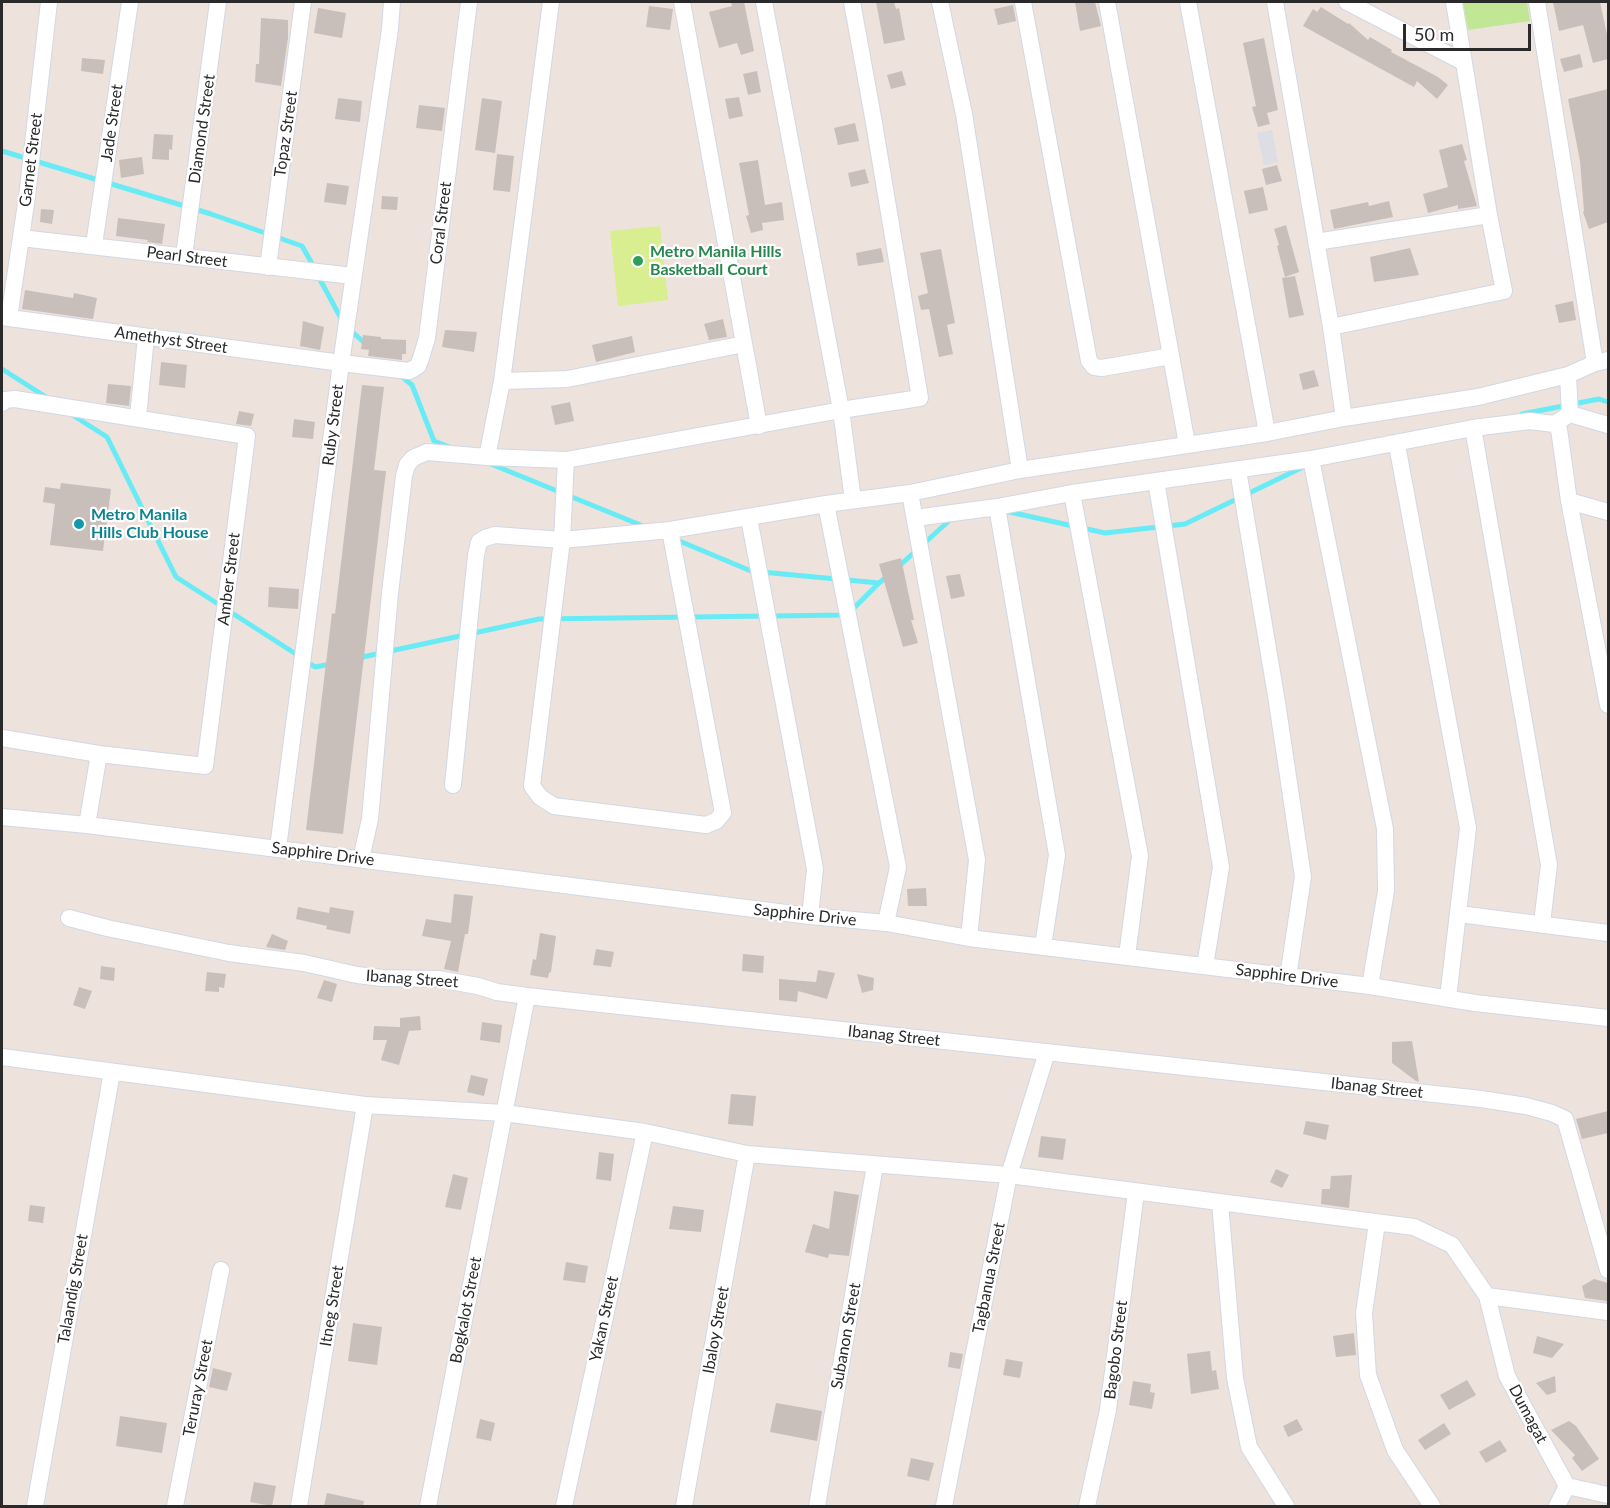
<!DOCTYPE html>
<html>
<head>
<meta charset="utf-8">
<style>
  body { margin:0 }
  #map { position:relative; width:1610px; height:1508px; overflow:hidden; background:#ede2dc; font-family:Lato,sans-serif }
  canvas { display:block }
  .frame { position:absolute; inset:0; border:3px solid #2a2a2a; pointer-events:none }
  .scale { position:absolute; left:1403px; top:24px; width:128px; height:27px; box-sizing:border-box; border:3px solid #2a2a2a; border-top:0; padding-left:8px; font-size:18px; line-height:21px; white-space:nowrap; color:#2a2a2a; -webkit-text-stroke:4px #fff; paint-order:stroke }
</style>
</head>
<body>
<div id="map">
<canvas width="1610" height="1508"></canvas>
<div class="frame"></div>
<div class="scale">50 m</div>
</div>
<script>
const context = document.querySelector('canvas').getContext('2d');
context.lineJoin = 'round';
function paint(path, color) { context.fillStyle = color; context.fill(path, 'evenodd'); }
const poly = rows => new Path2D(rows.map(r => 'M' + r).join(''));
function trace(path, color, width, dash) { context.strokeStyle = color; context.lineWidth = width; context.lineCap = dash ? 'butt' : 'round'; context.setLineDash(dash || []); context.stroke(path); }
function write(font, color, halo, rows, align = 'center') {
  context.font = font + ' Lato,sans-serif'; context.lineWidth = 4.5; context.setLineDash([]); context.textBaseline = 'middle'; context.strokeStyle = halo; context.fillStyle = color; for (const [text, x, y, turn = 0] of rows) {
    context.save(); context.translate(x, y); context.rotate((+turn || 0) * Math.PI / 180); context.textAlign = isNaN(turn) ? turn : align; if (halo) context.strokeText(text, 0, 0); context.fillText(text, 0, 0); context.restore();
  }
}
const industrial = poly([
  [1272,130,1278,162,1264,165,1257,133]
]);
const green = poly([
  [1463,2,1527,2,1530,21,1468,30]
]);
const pitch = poly([
  [660,226,668,300,618,306,610,231]
]);
const stream = poly([
  [2,151,211,214,302,246,314,267],
  [318,276,342,320],
  [350,330,367,345],
  [2,369,46,397],
  [401,376,412,385,434,441,452,448],
  [71,414,107,437,176,577,299,656],
  [1522,414,1599,399,1608,402],
  [491,464,643,526],
  [1005,511,1105,533,1185,524,1301,468],
  [677,540,751,571,879,583,889,575],
  [898,567,951,519],
  [358,658,539,619,847,615,879,583],
  [306,661,315,667,331,664]
]);
const building = poly([
  [731,2,744,2,754,51,741,55,737,43,719,48,709,12,732,6],
  [876,2,894,2,896,9,899,8,905,40,884,44],
  [1075,2,1095,2,1101,26,1080,31],
  [1553,2,1600,2,1608,39,1608,59,1593,63,1583,25,1559,31],
  [1013,5,1016,21,998,25,994,9],
  [649,6,673,9,670,30,646,27],
  [1321,7,1348,24,1349,23,1368,40,1370,37,1392,50,1391,52,1438,77,1448,85,1437,99,1417,81,1414,87,1303,26,1313,9,1317,12],
  [318,8,346,13,342,38,314,33],
  [261,18,288,20,288,38,281,86,255,82,256,64,259,64],
  [1264,38,1278,110,1267,113,1270,124,1258,127,1252,107,1256,106,1243,43],
  [1580,54,1583,67,1564,72,1560,59],
  [82,58,105,60,103,74,81,71],
  [757,71,761,92,748,95,743,74],
  [902,71,906,85,891,89,887,75],
  [1608,89,1608,222,1589,229,1583,212,1584,211,1580,161,1568,99],
  [739,97,743,116,729,119,725,99],
  [338,98,362,101,360,122,335,119],
  [482,98,502,101,495,153,475,150],
  [419,105,445,108,442,131,416,128],
  [855,123,859,141,838,145,834,128],
  [154,134,173,135,172,150,169,149,169,160,152,159],
  [1462,144,1467,160,1464,161,1477,206,1458,209,1458,205,1428,213,1423,194,1448,187,1439,150],
  [497,154,514,156,510,192,493,190],
  [142,157,144,174,121,178,119,160],
  [758,160,765,205,782,202,784,220,762,223,763,230,751,233,746,216,749,215,739,163],
  [1277,165,1282,181,1266,185,1262,169],
  [865,169,869,183,851,187,848,173],
  [327,183,349,186,346,205,324,202],
  [1263,187,1268,210,1249,214,1244,191],
  [382,196,398,197,397,210,381,209],
  [1389,201,1393,217,1334,229,1330,210,1368,202,1369,206],
  [41,209,54,210,52,224,40,222],
  [118,218,165,224,162,244,147,242,148,240,116,236],
  [1286,225,1299,272,1285,277,1277,246,1279,245,1274,229],
  [881,248,884,262,858,266,856,253],
  [1410,248,1419,275,1374,282,1370,257],
  [941,249,955,323,947,325,953,354,939,357,929,309,921,310,918,296,928,293,920,253],
  [1295,276,1304,315,1289,318,1282,278],
  [25,290,73,298,74,293,97,298,93,319,22,309],
  [1573,301,1576,320,1559,323,1555,305],
  [723,319,727,337,709,340,704,324],
  [303,321,324,327,320,350,300,346],
  [445,330,477,332,474,352,442,347],
  [363,335,381,337,381,339,406,340,406,354,402,354,402,360,368,356,369,350,361,349],
  [632,336,635,352,596,362,592,345],
  [161,362,187,365,185,388,159,385],
  [1314,370,1319,386,1303,390,1299,374],
  [108,384,131,386,129,406,106,403],
  [362,385,384,387,374,470,386,471,343,834,306,830,332,613,335,614],
  [570,402,574,421,555,425,551,406],
  [239,411,254,414,251,426,236,424],
  [294,419,315,422,313,439,292,437],
  [61,483,111,489,103,551,50,545,55,504,43,502,45,487,60,489],
  [901,558,914,620,911,620,918,643,903,647,879,564],
  [960,574,965,596,951,599,946,576],
  [269,587,299,589,298,609,268,607],
  [926,888,927,906,908,906,907,889],
  [454,894,473,896,468,934,465,934,458,972,444,969,451,941,422,936,426,919,451,923],
  [298,907,329,913,330,907,354,911,350,934,326,929,327,926,296,919],
  [540,933,556,936,551,972,549,973,548,978,530,975,533,959,536,960],
  [272,934,288,941,285,950,266,947],
  [596,949,614,952,611,967,593,965],
  [743,954,764,956,763,973,742,971],
  [101,966,115,968,114,981,100,979],
  [818,970,835,973,827,999,798,991,797,1002,779,1000,779,979,816,982],
  [207,972,226,974,224,988,219,987,219,992,205,991],
  [857,974,874,978,873,990,862,993],
  [324,980,337,984,332,1002,317,998],
  [79,987,92,991,85,1009,73,1005],
  [420,1016,421,1030,409,1031,399,1065,381,1060,387,1040,373,1040,374,1026,400,1027,400,1018],
  [482,1022,502,1025,500,1043,480,1040],
  [1412,1041,1419,1082,1416,1081,1392,1063,1392,1042],
  [471,1075,488,1079,484,1096,467,1092],
  [731,1094,756,1096,753,1126,728,1124],
  [1608,1111,1608,1133,1582,1139,1576,1119],
  [1306,1121,1329,1125,1326,1140,1303,1134],
  [1041,1136,1066,1139,1063,1160,1038,1157],
  [599,1152,614,1154,611,1181,596,1179],
  [1276,1169,1289,1175,1282,1188,1270,1182],
  [453,1174,468,1178,461,1210,445,1207],
  [1352,1175,1349,1208,1321,1204,1322,1189,1330,1189,1331,1176],
  [834,1191,859,1195,849,1256,829,1254,828,1258,805,1252,813,1224,829,1229],
  [30,1205,45,1207,43,1223,28,1221],
  [673,1206,704,1210,701,1232,669,1229],
  [566,1262,588,1266,585,1283,563,1280],
  [1594,1279,1608,1283,1607,1301,1585,1298,1582,1286],
  [353,1323,382,1327,377,1365,348,1361],
  [1354,1333,1356,1355,1336,1357,1333,1336],
  [1537,1336,1564,1344,1552,1358,1533,1353],
  [1210,1351,1212,1371,1216,1370,1219,1389,1191,1394,1187,1354],
  [950,1352,963,1354,960,1369,948,1367],
  [1006,1359,1023,1362,1020,1378,1003,1375],
  [213,1368,232,1373,227,1391,209,1387],
  [1555,1376,1556,1392,1547,1395,1536,1383],
  [1467,1380,1476,1395,1449,1410,1440,1395],
  [1133,1381,1151,1384,1150,1392,1155,1393,1152,1409,1129,1405],
  [776,1403,822,1411,817,1441,770,1432],
  [120,1416,167,1423,162,1453,116,1446],
  [480,1419,495,1423,491,1441,476,1438],
  [1297,1419,1303,1430,1288,1437,1283,1426],
  [1569,1421,1576,1426,1599,1459,1582,1471,1572,1458,1575,1455,1551,1430],
  [1444,1423,1451,1434,1425,1450,1418,1440],
  [1500,1440,1507,1451,1486,1463,1479,1452],
  [911,1458,934,1463,929,1481,907,1476],
  [254,1482,276,1486,272,1506,250,1502],
  [327,1493,364,1501,363,1506,324,1506]
]);
const minor = poly([
  [682,2,759,426],
  [764,2,841,410,853,500],
  [940,2,964,114,1020,470],
  [1023,2,1089,361,1094,367,1102,368,1171,356],
  [1107,2,1187,444],
  [1188,2,1267,433],
  [1275,2,1331,327,1344,418],
  [1347,2,1463,62],
  [1537,2,1595,363],
  [21,238,353,276],
  [1316,242,1489,215],
  [94,245,130,2],
  [184,256,218,2],
  [268,267,303,2],
  [2,317,341,363,409,371,413,369,418,366,421,358,427,338,469,2],
  [9,318,27,197,49,2],
  [1331,327,1504,291,1489,215,1454,2],
  [1568,375,1570,414,1608,425],
  [502,381,567,379,744,344],
  [2,403,5,400,15,399,247,436,205,766,99,754,2,738],
  [138,417,146,337],
  [1554,424,1559,429,1569,501,1608,705],
  [1473,428,1549,865,1542,923],
  [1397,445,1468,828,1448,998],
  [487,457,502,381,551,2],
  [1311,459,1385,829,1386,891,1370,986],
  [566,460,562,540,532,786,540,797,554,806,706,825,716,821,723,813,670,530],
  [1238,470,1277,702,1303,877,1288,977],
  [1156,481,1221,867,1205,966],
  [910,493,977,860,969,938],
  [1072,493,1140,856,1127,956],
  [1569,501,1608,512],
  [826,504,898,867,886,923],
  [997,507,1057,855,1043,946],
  [749,518,815,869,810,916],
  [915,518,997,507,1072,493,1311,459,1473,428,1530,421,1554,424,1570,414],
  [453,785,476,555,479,542,485,538,495,535,562,540,670,530,826,504,910,493,1020,470,1267,433,1344,418,1478,397,1568,375,1595,363,1608,360],
  [2,817,87,825,810,916,886,923,969,938,1370,986,1475,1003,1608,1018],
  [87,825,99,754],
  [278,848,341,363,390,29,392,2],
  [361,859,370,819,390,593,404,476,407,465,413,458,427,452,487,457,566,460,841,410,920,398,873,117,852,2],
  [1459,914,1608,933],
  [69,918,107,928,229,953,304,963,357,975,382,978,438,979,478,986,497,992,527,996,1481,1099,1526,1106,1552,1113,1565,1119,1608,1270],
  [2,1057,365,1105,504,1113,645,1132,747,1154,1009,1175,1414,1227,1452,1245,1487,1296,1507,1376,1567,1486,1608,1495],
  [1220,1203,1235,1378,1249,1447,1286,1506],
  [1377,1223,1364,1313,1368,1375,1395,1450,1432,1506],
  [1487,1296,1608,1312],
  [35,1506,112,1072],
  [175,1506,221,1270],
  [299,1506,365,1105],
  [428,1506,527,996],
  [564,1506,645,1132],
  [684,1506,747,1154],
  [817,1506,875,1165],
  [944,1506,1009,1175,1047,1052],
  [1087,1506,1108,1410,1136,1192],
  [1557,1506,1567,1486]
]);
const markers = [
  [638,261,6,"#2e9e5b"],
  [79,524,6,"#0f9aa8"]
];
const streetNames = [
  ["Jade Street",112,123,-82],
  ["Diamond Street",202,129,-82],
  ["Topaz Street",286,134,-82],
  ["Garnet Street",31,160,-83],
  ["Coral Street",441,223,-83],
  ["Pearl Street",187,257,7],
  ["Amethyst Street",171,340,8],
  ["Ruby Street",333,425,-83],
  ["Amber Street",229,579,-83],
  ["Sapphire Drive",323,854,7],
  ["Sapphire Drive",805,915,6],
  ["Sapphire Drive",1287,976,7],
  ["Ibanag Street",412,979,4],
  ["Ibanag Street",894,1036,6],
  ["Ibanag Street",1377,1088,6],
  ["Tagbanua Street",989,1278,-79],
  ["Talaandig Street",73,1289,-80],
  ["Itneg Street",332,1306,-81],
  ["Bogkalot Street",466,1310,-79],
  ["Yakan Street",604,1319,-78],
  ["Ibaloy Street",716,1330,-80],
  ["Subanon Street",846,1336,-80],
  ["Bagobo Street",1116,1350,-83],
  ["Teruray Street",198,1388,-79],
  ["Dumagat",1528,1414,62]
];
const leisureNames = [
  ["Metro Manila Hills",650,252],
  ["Basketball Court",650,270]
];
const cultureNames = [
  ["Metro Manila",91,515],
  ["Hills Club House",91,533]
];
paint(industrial, '#dddde5');
paint(green, '#c1e795');
paint(pitch, '#d9ee90');
trace(stream, '#69ebf5', 5);
paint(building, '#c8bfbb');
trace(minor, '#d1d8e4', 18);
trace(minor, '#fff', 16);
for (const [x, y, r, color] of markers) { const dot = new Path2D(); dot.arc(x, y, r, 0, 2 * Math.PI); context.fillStyle = color; context.fill(dot); trace(dot, '#fff', 2); }
write('16px', '#2a2a2a', '#fff', streetNames);
write('bold 16px', '#27864d', '#fff', leisureNames, 'left');
write('bold 16px', '#0d838f', '#fff', cultureNames, 'left');
</script>
</body>
</html>
